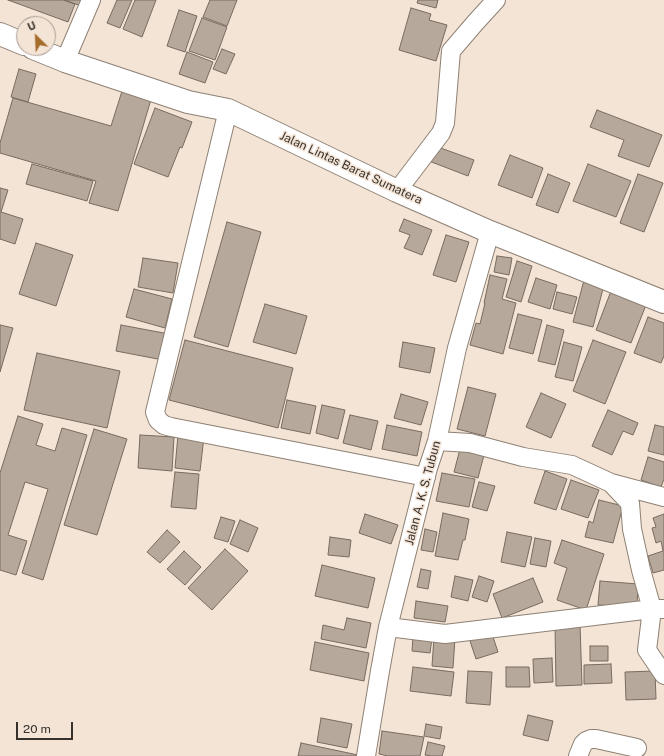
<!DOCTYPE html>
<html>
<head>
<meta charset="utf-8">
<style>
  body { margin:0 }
  #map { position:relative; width:664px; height:756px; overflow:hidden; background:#f3e4d6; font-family:"Public Sans",sans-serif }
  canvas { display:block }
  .north { position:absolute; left:16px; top:16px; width:40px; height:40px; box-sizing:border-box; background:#f3e4d6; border:1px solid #a89c92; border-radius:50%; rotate:336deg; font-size:11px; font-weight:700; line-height:16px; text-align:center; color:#37312c }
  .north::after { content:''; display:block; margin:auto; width:14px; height:18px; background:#a66c2c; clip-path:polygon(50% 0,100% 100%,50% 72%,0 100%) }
  .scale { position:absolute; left:16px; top:722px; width:57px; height:18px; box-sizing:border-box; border:2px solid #37312c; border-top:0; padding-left:5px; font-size:12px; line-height:14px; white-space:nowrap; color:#37312c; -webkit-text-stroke:3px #f3e4d6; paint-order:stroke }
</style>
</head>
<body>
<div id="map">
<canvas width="664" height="756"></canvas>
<div class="north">U</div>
<div class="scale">20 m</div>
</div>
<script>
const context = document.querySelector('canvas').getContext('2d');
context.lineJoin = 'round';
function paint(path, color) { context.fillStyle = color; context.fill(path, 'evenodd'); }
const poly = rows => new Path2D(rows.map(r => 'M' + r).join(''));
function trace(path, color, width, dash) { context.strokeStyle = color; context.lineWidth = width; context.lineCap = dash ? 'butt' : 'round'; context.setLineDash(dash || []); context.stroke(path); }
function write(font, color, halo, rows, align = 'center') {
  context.font = font + ' "Public Sans",sans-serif'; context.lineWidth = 3; context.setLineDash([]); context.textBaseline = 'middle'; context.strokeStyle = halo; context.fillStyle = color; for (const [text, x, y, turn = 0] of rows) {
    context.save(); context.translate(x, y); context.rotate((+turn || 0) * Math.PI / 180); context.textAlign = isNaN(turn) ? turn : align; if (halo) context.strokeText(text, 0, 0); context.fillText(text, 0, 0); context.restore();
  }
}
const building = poly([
  [8,0,64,0,75,4,68,22,8,0],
  [64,0,86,0,84,7,64,0],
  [117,0,132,0,120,28,107,23,117,0],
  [135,0,156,0,142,37,123,29,135,0],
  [210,0,237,0,227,26,203,17,210,0],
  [418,0,438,0,436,8,417,3,418,0],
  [411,8,431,14,429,20,447,25,436,61,399,50,411,8],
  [179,10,197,16,185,52,167,46,179,10],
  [202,18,227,27,215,60,189,51,202,18],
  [222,49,235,54,226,74,213,69,222,49],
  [187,52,213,62,205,83,179,74,187,52],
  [19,69,36,74,28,102,11,97,19,69],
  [123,88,152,96,118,211,89,203,96,181,0,153,0,143,13,98,111,126,123,88],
  [155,108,192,122,182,148,180,147,168,177,134,164,155,108],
  [597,110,662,135,649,167,618,156,624,140,590,127,597,110],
  [435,146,474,160,468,176,429,161,435,146],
  [510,155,543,168,532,198,498,185,510,155],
  [32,164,93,181,87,201,26,184,32,164],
  [588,164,631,181,616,217,573,201,588,164],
  [548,174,570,183,558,213,536,205,548,174],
  [638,174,663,183,644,232,620,223,638,174],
  [0,188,8,190,1,212,23,219,15,244,0,239,0,188],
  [404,219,432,230,422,255,404,248,410,235,399,231,404,219],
  [227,222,261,232,228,347,194,337,227,222],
  [446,235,469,242,456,282,433,275,446,235],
  [36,243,73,255,56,306,19,294,36,243],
  [497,256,512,258,509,275,494,272,497,256],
  [143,258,178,263,173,293,138,287,143,258],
  [517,261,532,266,521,302,506,297,517,261],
  [490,275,507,279,502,299,516,303,503,354,470,345,476,323,480,324,485,303,484,303,490,275],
  [536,278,557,285,550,309,528,302,536,278],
  [584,280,604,285,593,327,573,322,584,280],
  [134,289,172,299,165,328,126,317,134,289],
  [611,291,646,305,631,343,596,330,611,291],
  [557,292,577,297,572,314,553,309,557,292],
  [265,304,307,316,296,354,253,342,265,304],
  [518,314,542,320,533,354,509,348,518,314],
  [648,317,664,323,664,356,661,363,634,353,648,317],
  [0,325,13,328,0,372,0,325],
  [121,325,169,334,163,360,116,351,121,325],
  [547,325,564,330,555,365,538,361,547,325],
  [185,340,293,368,278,428,169,400,185,340],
  [593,340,626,352,605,404,573,391,593,340],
  [403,342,435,348,430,373,399,367,403,342],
  [564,342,582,347,573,381,555,377,564,342],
  [37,353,120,371,107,428,24,410,37,353],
  [468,387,496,394,485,436,457,429,468,387],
  [541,393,566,404,551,438,526,427,541,393],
  [401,394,428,402,421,425,394,418,401,394],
  [287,400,316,406,310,434,281,428,287,400],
  [322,405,345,410,338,439,316,433,322,405],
  [608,410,638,423,633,435,623,431,612,455,592,446,608,410],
  [350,415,378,421,371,450,343,443,350,415],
  [18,416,43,424,36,445,55,451,62,428,87,435,43,580,22,573,48,489,25,482,8,535,27,541,16,575,0,570,0,473,18,416],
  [387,425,422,432,417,456,382,449,387,425],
  [655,425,664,427,664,455,648,451,655,425],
  [94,429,127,439,97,535,64,525,94,429],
  [140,435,174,437,172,471,138,468,140,435],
  [178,435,204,437,200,471,175,468,178,435],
  [460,449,484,455,478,478,454,472,460,449],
  [648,457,664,462,664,479,661,487,641,480,648,457],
  [545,471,567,479,556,510,534,503,545,471],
  [175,472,199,474,196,509,171,507,175,472],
  [442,473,475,479,469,507,436,501,442,473],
  [571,480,599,490,588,518,561,509,571,480],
  [479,482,495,486,487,511,472,507,479,482],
  [599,500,623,506,613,543,585,537,589,521,593,523,599,500],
  [443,513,469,519,465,540,463,540,458,560,435,556,443,513],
  [365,514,398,525,391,544,359,533,365,514],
  [664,514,664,570,653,573,648,556,663,551,661,541,656,543,652,528,656,527,653,518,664,514],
  [221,517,235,521,228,542,214,538,221,517],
  [240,520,258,528,248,552,230,544,240,520],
  [425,529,437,532,433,552,421,550,425,529],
  [167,530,180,542,160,563,147,552,167,530],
  [507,532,532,537,525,567,501,562,507,532],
  [330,537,351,540,349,557,328,555,330,537],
  [535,538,551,541,546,567,530,564,535,538],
  [562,540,604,554,586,610,557,600,567,568,554,563,562,540],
  [225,549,248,571,212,610,188,588,225,549],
  [184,551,201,567,185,585,167,569,184,551],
  [322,565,375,578,368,608,315,596,322,565],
  [421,569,431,571,428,589,417,587,421,569],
  [455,576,473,580,468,601,451,597,455,576],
  [479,576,494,581,487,602,472,597,479,576],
  [533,578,543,602,502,618,493,594,533,578],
  [600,581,638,584,637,607,598,605,600,581],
  [416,601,448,606,445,622,414,618,416,601],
  [347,618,371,623,366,648,321,639,323,625,344,630,347,618],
  [580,624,582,685,556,686,555,625,580,624],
  [491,631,498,652,476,659,469,638,491,631],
  [413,636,432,638,430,653,412,651,413,636],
  [434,637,455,638,453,668,432,666,434,637],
  [315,642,369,653,364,681,310,670,315,642],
  [590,646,608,646,608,661,590,661,590,646],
  [552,658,553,682,534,683,533,659,552,658],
  [611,664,612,683,584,684,584,665,611,664],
  [413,667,454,672,451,696,410,691,413,667],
  [506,667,529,667,530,687,506,687,506,667],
  [468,671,492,672,490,705,466,703,468,671],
  [655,671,656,699,626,700,625,672,655,671],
  [528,715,553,721,548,741,523,735,528,715],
  [321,718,352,724,347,748,317,742,321,718],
  [426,724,442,727,440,739,424,736,426,724],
  [382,731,424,737,420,756,388,756,379,754,382,731],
  [428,742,445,746,442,756,432,756,425,755,428,742],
  [301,743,358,755,358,756,298,756,301,743]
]);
const street = poly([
  [65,61,91,0],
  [228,110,155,412,158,420,164,425,171,427,426,477],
  [397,191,441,133,445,123,451,51,475,23,496,0],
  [437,441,470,443,523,457,572,465,611,483,630,503,632,529,641,570,652,609,647,650,664,675],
  [611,483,664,497],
  [388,627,445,634,652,609,664,609],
  [366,756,380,671,388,627,428,468,437,441,457,348,490,232],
  [578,756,583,744,586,741,591,739,596,739,637,748]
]);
const highway = poly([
  [0,34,24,44],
  [33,48,65,61,188,102,228,110,397,191,490,232,664,302]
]);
const streetNames = [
  ["Jalan Lintas Barat Sumatera",351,168,25],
  ["Jalan A. K. S. Tubun",423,493,-75]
];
paint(building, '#b6a89b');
trace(building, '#786b5f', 1);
trace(street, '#8e8174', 20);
trace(highway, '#8e8174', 24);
trace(street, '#fff', 18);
trace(highway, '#fff', 22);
write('12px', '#37312c', '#f3e4d6', streetNames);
</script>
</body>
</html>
